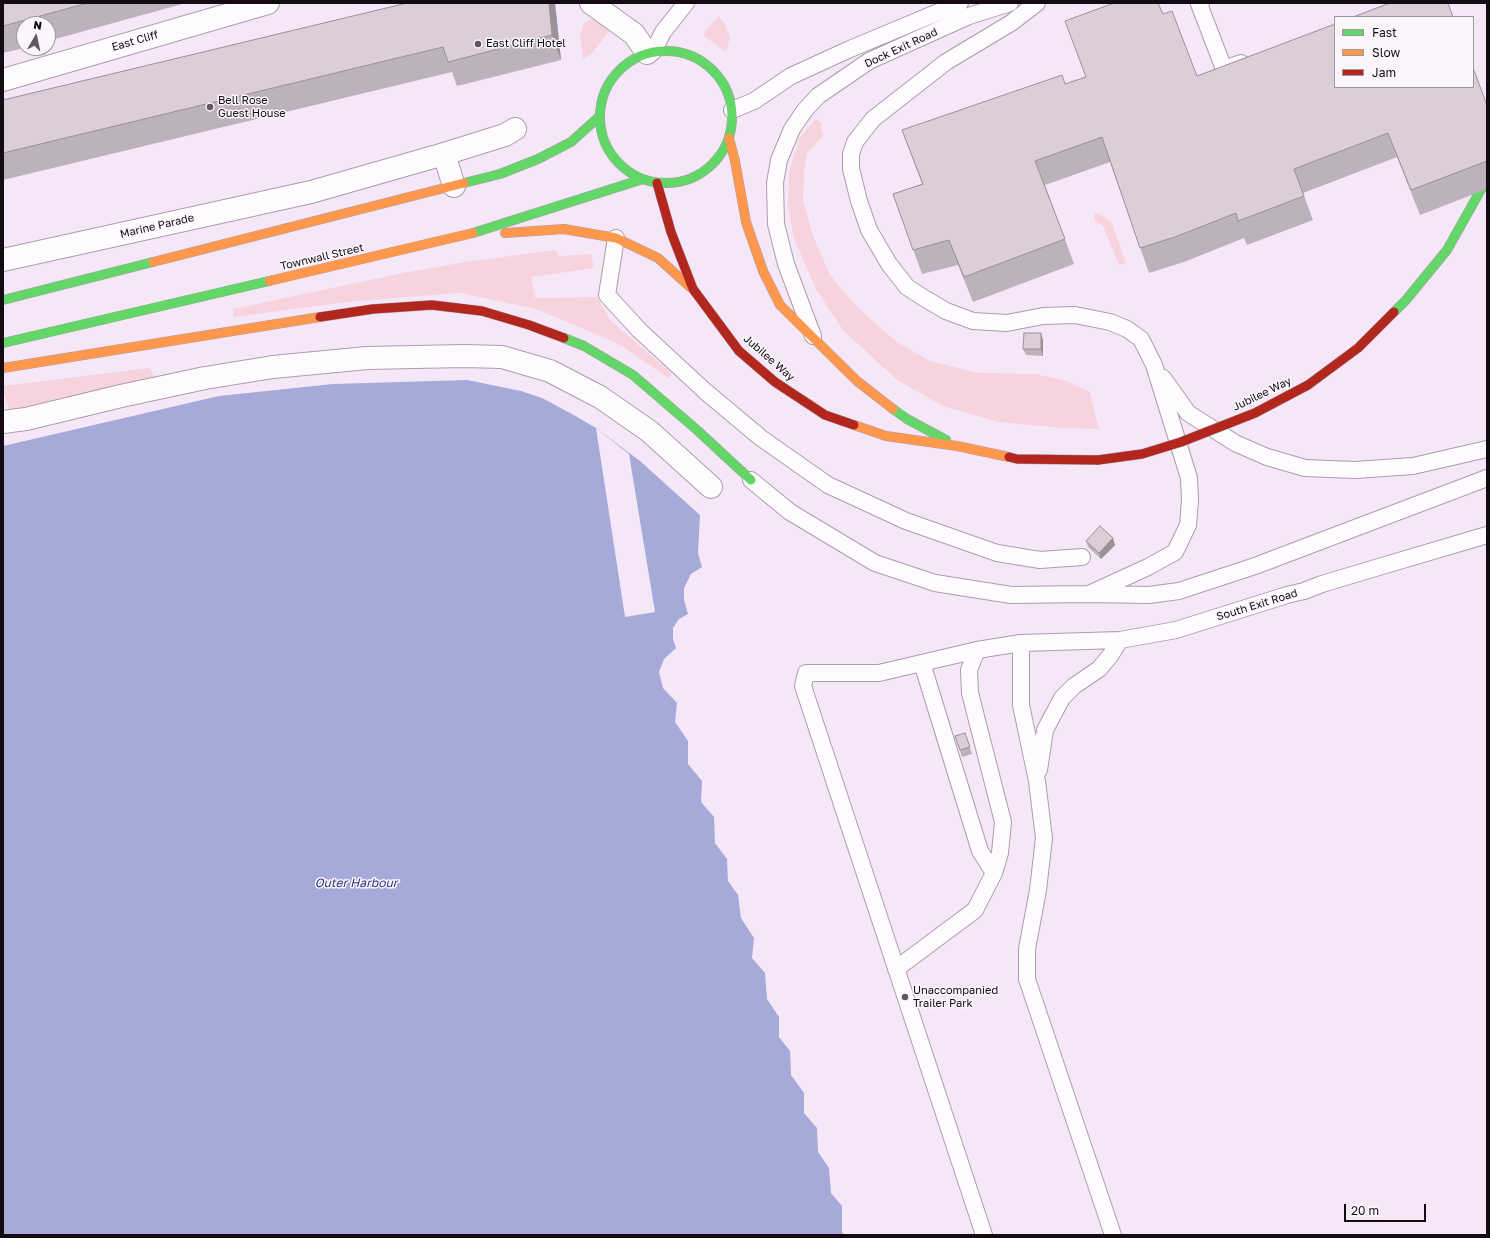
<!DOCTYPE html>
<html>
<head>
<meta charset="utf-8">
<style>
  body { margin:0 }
  #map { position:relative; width:1490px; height:1238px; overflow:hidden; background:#f6e7f8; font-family:"Golos Text",sans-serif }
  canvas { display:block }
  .frame { position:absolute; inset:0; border:4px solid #130a14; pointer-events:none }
  .legend { position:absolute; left:1334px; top:16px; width:140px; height:72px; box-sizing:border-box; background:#fbf6fc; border:1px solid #9e989f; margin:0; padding:5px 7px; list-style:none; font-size:12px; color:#130a14 }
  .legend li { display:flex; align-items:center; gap:8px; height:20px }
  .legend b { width:20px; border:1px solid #9e989f }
  .north { position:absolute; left:16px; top:16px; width:40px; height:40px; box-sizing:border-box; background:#fbf6fc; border:1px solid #9e989f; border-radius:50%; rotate:9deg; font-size:11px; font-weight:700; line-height:16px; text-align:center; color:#130a14 }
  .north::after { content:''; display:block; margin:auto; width:14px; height:18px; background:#625764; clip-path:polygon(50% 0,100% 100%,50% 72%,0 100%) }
  .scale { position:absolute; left:1344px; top:1204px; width:82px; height:18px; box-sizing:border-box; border:2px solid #130a14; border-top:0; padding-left:5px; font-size:12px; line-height:14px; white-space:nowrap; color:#130a14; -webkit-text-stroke:3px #fbf6fc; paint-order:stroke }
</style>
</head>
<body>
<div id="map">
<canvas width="1490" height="1238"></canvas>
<div class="frame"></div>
<ul class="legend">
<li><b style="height:5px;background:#63d668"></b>Fast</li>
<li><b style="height:5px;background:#ff974d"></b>Slow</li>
<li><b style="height:5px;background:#b3261e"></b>Jam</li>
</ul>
<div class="north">N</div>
<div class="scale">20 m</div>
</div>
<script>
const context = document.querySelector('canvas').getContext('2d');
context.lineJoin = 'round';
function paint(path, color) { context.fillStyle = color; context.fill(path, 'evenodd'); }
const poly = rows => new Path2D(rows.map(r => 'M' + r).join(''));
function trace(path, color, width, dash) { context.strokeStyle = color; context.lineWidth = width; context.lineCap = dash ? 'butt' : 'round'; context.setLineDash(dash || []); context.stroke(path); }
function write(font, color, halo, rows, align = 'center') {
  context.font = font + ' "Golos Text",sans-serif'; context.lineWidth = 3; context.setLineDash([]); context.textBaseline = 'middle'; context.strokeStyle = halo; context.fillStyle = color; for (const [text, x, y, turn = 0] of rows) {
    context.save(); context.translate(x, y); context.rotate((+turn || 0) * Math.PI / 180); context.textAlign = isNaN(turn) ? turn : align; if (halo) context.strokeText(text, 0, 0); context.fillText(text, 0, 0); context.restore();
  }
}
const green = poly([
  [719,16,725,25,730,37,726,52,704,36,705,31],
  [595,17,612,28,592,53,583,59,580,38,582,29,585,22],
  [815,119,823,123,820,128,824,135,807,153,804,173,803,200,813,236,830,275,858,308,897,342,930,361,978,373,1035,374,1064,380,1090,392,1099,429,1063,428,998,422,943,406,897,380,843,330,816,289,794,239,788,205,789,173,799,139],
  [1095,212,1111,221,1126,263,1119,265,1103,226,1094,220],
  [556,250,559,256,591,254,594,268,531,277,535,298,597,297,610,320,672,374,668,378,625,348,612,341,536,309,460,293,347,302,234,317,233,309,403,273,465,262],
  [149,368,155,378,10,414,5,396,3,396,3,386]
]);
const water = poly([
  [467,380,521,391,542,398,572,414,596,428,640,461,700,515,698,553,702,567,691,574,684,588,684,600,688,614,679,619,673,628,673,639,676,648,664,659,659,672,663,688,677,703,675,722,688,741,688,764,702,781,701,802,714,817,715,843,727,859,728,881,738,895,741,918,754,938,752,958,765,973,767,999,779,1017,779,1037,790,1051,791,1075,804,1093,804,1113,817,1128,818,1152,829,1168,831,1193,842,1206,842,1232,845,1235,3,1235,3,446,219,396,333,384]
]);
const pier = poly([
  [596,428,629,454,655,612,625,617]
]);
const lane = poly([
  [1037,3,1011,23,946,62,873,119,855,142,851,154,851,169,859,201,869,230,889,264,907,287,924,298,946,311,973,321,1007,323,1043,316,1075,315,1110,322,1127,329,1141,339,1154,365,1189,478,1190,500,1188,525,1175,552,1148,567,1089,594],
  [1201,3,1199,4,1224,69,1241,63],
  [653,52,663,32,686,3],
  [732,110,754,101,791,76,850,49,960,3],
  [616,238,607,295,639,330,706,392,761,438,828,485,906,521,997,553,1040,560,1082,557],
  [813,336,786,264,776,224,775,183,779,160,792,129,805,110,818,96,869,61,969,16,1010,3],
  [1163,378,1188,413,1235,443,1267,457,1305,468,1355,470,1413,466,1487,449],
  [751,480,790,512,875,563,935,583,1011,595,1089,594,1149,595,1179,591,1255,566,1487,478],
  [1021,643,1021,705,1037,781,1044,838,1038,890,1027,949,1027,979,1113,1235],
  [922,663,980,851,994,873],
  [1039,770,1045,730,1062,698,1074,686,1099,669,1110,656,1120,640],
  [896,969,975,910,994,873,1000,853,1003,822,970,693,969,670,977,650],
  [984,1235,803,686,806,673,879,673,977,650,1021,643,1120,640,1176,630,1287,595,1304,591,1322,584,1372,569,1487,535]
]);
const street = poly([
  [591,3,634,34,647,53],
  [3,80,268,3],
  [444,154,454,186],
  [3,260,311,192,444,154,505,135,515,129],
  [3,422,26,419,121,396,205,378,273,367,367,358,464,356,502,357,550,371,600,397,649,431,711,487]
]);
const fast = poly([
  '600 117a66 66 0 1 1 132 0a66 66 0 1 1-132 0Z',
  [464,183,500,174,538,159,571,142,600,116],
  [473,233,643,179],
  [3,300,153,262],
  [564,338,584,346,633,375,697,430,751,480],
  [3,343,269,281],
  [893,409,907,419,946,440]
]);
const slow = poly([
  [729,138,735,161,746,222,763,271,780,305,857,381,893,409],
  [505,233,564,229,616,238,658,258,690,287],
  [153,262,464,183],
  [269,281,473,233],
  [3,368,320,317],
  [854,425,886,436,957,446,1009,457]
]);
const jam = poly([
  [657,183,671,232,693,289,739,351,775,382,825,415,854,425],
  [320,317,373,309,432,305,482,311,529,325,564,338],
  [1009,457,1017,459,1098,460]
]);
const fastBridge = poly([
  [1394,312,1406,300,1447,250,1487,179]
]);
const jamBridge = poly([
  [1098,460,1142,454,1181,442,1255,413,1308,385,1358,348,1394,312]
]);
const wall = poly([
  [3,3,186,3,48,41,48,24,24,24,24,48,3,53],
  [555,3,561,60,457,86,452,72,3,180,3,100],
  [1163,14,1197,76,1487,105,1487,189,1420,215,1397,157,1303,193,1313,220,1247,245,1244,238,1184,262,1149,273,1110,162,1045,185,1074,264,973,302,958,265,922,274,893,194,922,184,902,130,1065,84,1086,77],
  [1041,333,1043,340,1043,356,1026,355,1023,349],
  [1086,541,1115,545,1101,559,1088,547],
  [965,733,972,754,962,757,955,736]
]);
const shadedWall = poly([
  [549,3,555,3,561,60,552,35],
  [1041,333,1043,340,1043,356,1041,349],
  [1113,538,1115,545,1101,559,1099,553]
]);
const building = poly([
  [3,3,88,3,3,26,3,3],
  [407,3,549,3,552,35,448,62,443,47,3,153,3,100,407,3],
  [1114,3,1158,3,1163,14,1172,11,1197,76,1335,24,1335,87,1473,87,1473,68,1487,105,1487,161,1411,190,1388,133,1294,169,1304,196,1238,221,1236,213,1175,237,1140,248,1102,137,1035,161,1065,239,964,277,949,240,913,250,893,194,923,184,902,130,1062,75,1065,84,1086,77,1065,21,1114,3],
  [1390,3,1448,3,1453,17,1353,17,1390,3],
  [1024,333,1041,333,1041,349,1023,349,1024,333],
  [1100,526,1113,538,1099,553,1086,541,1100,526],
  [965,733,970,747,960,750,955,736,965,733]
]);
const markers = [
  [478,44,4,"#625764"],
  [210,107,4,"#625764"],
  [905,997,4,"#625764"]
];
const streetNames = [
  ["East Cliff",135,41,-16],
  ["Dock Exit Road",901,48,-25],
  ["Marine Parade",157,226,-13],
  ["Townwall Street",322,257,-13],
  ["Jubilee Way",769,358,41],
  ["Jubilee Way",1262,394,-26],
  ["South Exit Road",1257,605,-17]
];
const poiNames = [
  ["East Cliff Hotel",486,44],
  ["Bell Rose",218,101],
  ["Guest House",218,114],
  ["Unaccompanied",913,991],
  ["Trailer Park",913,1004]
];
const waterNames = [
  ["Outer Harbour",356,883]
];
paint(green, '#f7d3dd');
paint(water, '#a6aad9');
paint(pier, '#f6e7f8');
trace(lane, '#a99eaa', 18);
trace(street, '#a99eaa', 24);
trace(fast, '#a99eaa', 10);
trace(slow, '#a99eaa', 10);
trace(jam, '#a99eaa', 10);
trace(lane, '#fefbfe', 16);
trace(street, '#fefbfe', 22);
trace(fast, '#63d668', 9);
trace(slow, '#ff974d', 9);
trace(jam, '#b3261e', 9);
trace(fastBridge, '#a99eaa', 10, []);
trace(jamBridge, '#a99eaa', 10, []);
trace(fastBridge, '#63d668', 9);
trace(jamBridge, '#b3261e', 9);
paint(wall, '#bdb1bb');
paint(shadedWall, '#9a9098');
paint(building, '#dcced9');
trace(building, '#9a9098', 1);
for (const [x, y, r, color] of markers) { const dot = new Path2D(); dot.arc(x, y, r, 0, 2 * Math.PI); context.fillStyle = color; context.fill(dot); trace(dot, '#fbf6fc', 1.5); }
write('11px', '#130a14', '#fbf6fc', streetNames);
write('11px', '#130a14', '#fbf6fc', poiNames, 'left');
write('italic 12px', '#2d347c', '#fbf6fc', waterNames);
</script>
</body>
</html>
